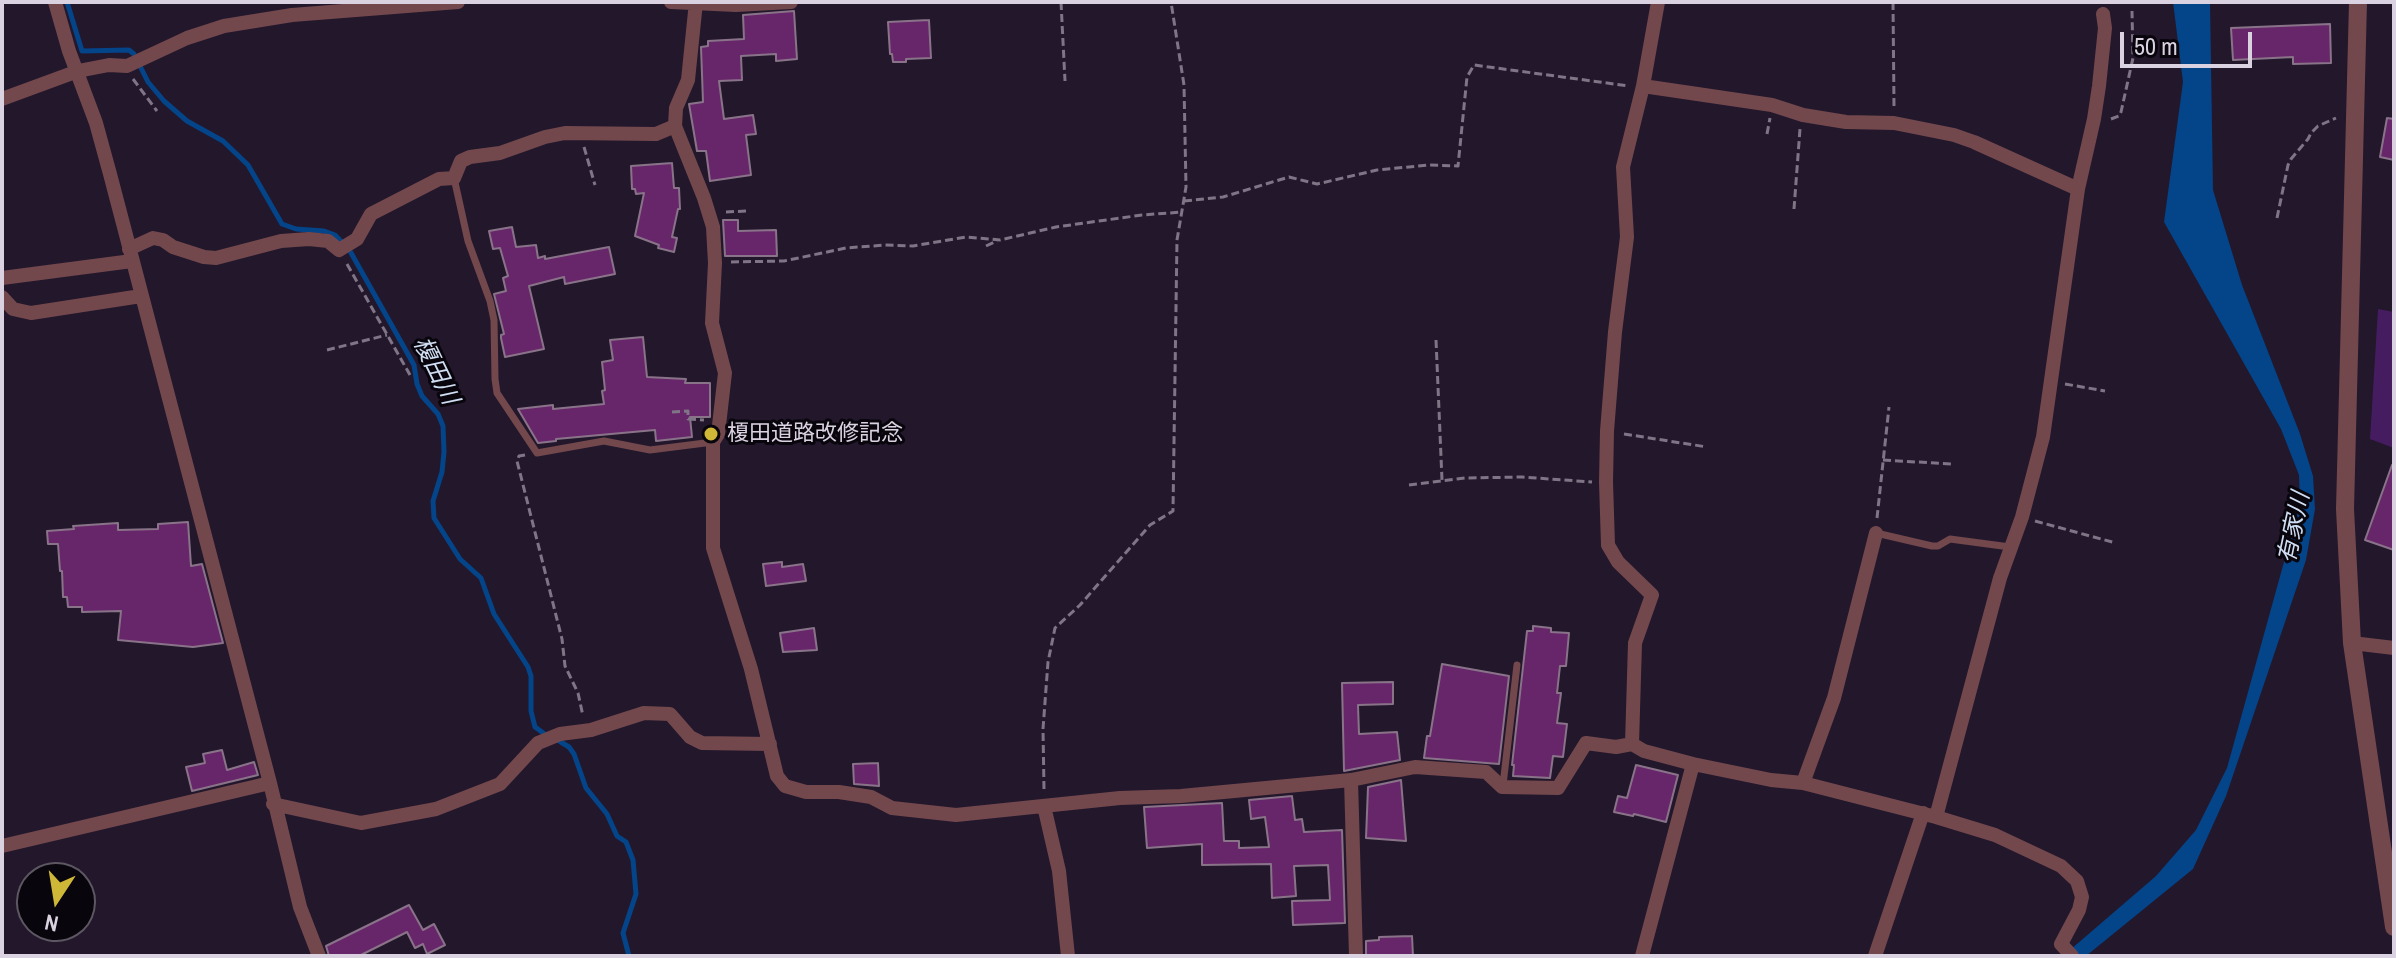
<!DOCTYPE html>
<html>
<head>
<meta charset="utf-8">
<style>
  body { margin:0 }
  #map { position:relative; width:2396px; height:958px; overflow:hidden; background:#23172c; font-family:"Archivo Narrow",sans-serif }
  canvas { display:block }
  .frame { position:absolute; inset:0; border:4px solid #dad2e1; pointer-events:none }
  .north { position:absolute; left:16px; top:862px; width:80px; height:80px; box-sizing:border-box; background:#09050d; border:2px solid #5d5762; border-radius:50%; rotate:192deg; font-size:22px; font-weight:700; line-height:32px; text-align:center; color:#dad2e1 }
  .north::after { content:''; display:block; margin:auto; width:28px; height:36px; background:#cfb837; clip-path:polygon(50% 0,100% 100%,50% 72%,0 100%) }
  .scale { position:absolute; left:2120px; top:32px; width:132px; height:36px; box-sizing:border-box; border:4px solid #dad2e1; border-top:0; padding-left:10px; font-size:24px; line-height:28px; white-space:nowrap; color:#dad2e1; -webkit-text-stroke:6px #09050d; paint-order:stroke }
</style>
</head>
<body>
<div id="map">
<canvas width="2396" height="958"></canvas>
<div class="frame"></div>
<div class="north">N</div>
<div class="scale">50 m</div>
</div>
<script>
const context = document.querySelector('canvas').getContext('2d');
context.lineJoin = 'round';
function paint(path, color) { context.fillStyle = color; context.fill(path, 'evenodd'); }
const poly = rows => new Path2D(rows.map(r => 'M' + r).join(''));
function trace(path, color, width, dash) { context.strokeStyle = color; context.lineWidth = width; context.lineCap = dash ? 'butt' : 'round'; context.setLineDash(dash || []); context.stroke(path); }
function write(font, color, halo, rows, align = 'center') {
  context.font = font + ' "Archivo Narrow","Noto Sans JP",sans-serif'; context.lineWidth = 6; context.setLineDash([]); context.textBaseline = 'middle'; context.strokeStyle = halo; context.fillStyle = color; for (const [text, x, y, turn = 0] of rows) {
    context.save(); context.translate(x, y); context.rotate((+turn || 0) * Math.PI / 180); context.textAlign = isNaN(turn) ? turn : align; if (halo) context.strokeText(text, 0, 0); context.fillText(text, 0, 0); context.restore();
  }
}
const green = poly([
  [2378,309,2394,312,2394,448,2370,439]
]);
const water = poly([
  [2173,2,2210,2,2213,190,2242,285,2300,434,2313,476,2315,509,2306,560,2284,625,2226,796,2193,869,2086,956,2063,956,2156,876,2196,830,2227,768,2300,504,2299,475,2281,429,2164,222,2183,82]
]);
const stream = poly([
  [67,2,82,51,129,50,134,54,148,82,164,101,187,121,223,141,248,165,282,224,296,229,324,231,335,235,350,251,414,365,417,384,422,396,438,414,443,426,444,452,442,472,433,501,434,518,460,559,481,578,494,614,528,667,531,676,531,711,535,727,546,735],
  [556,739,569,747,574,754,586,788,607,814,617,836,626,842,633,860,636,894,623,933,629,956]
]);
const building = poly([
  [794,11,797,59,776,61,776,54,741,56,742,80,719,81,724,119,753,115,756,134,746,135,751,175,710,181,706,151,697,151,689,104,703,102,701,47,708,46,708,41,744,39,743,15,794,11],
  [929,20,931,58,906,59,906,62,893,62,892,54,890,54,888,22,929,20],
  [2330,24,2331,63,2293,64,2293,57,2233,60,2231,28,2330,24],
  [2387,118,2394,119,2394,160,2380,157,2387,118],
  [672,163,674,188,679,188,680,209,678,209,672,237,677,238,674,252,658,248,659,245,635,236,644,193,636,194,635,189,632,189,631,166,672,163],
  [723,220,738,220,738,231,776,230,777,256,725,256,723,220],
  [512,227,516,247,536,245,538,258,545,256,545,259,609,247,615,274,565,284,564,277,529,286,544,349,505,357,501,338,501,335,504,334,494,294,506,291,503,278,508,276,500,248,493,249,489,231,512,227],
  [643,337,647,377,686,379,685,383,710,383,710,417,690,417,692,437,656,441,655,430,556,439,556,441,538,443,518,409,553,405,553,409,604,404,602,391,605,390,602,362,613,360,610,340,643,337],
  [2392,465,2394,465,2394,550,2365,540,2392,465],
  [188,522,191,566,202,564,223,643,193,647,118,640,121,611,82,612,82,607,68,607,67,597,63,597,62,571,60,571,58,544,48,544,47,531,74,529,73,526,118,523,118,530,158,529,158,524,188,522],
  [782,562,782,567,803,564,806,581,766,586,763,564,782,562],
  [1533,626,1551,628,1551,632,1569,633,1566,666,1560,666,1557,693,1561,693,1557,723,1567,724,1563,757,1553,756,1550,778,1513,776,1514,765,1512,765,1527,631,1533,631,1533,626],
  [814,628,817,650,783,652,780,633,814,628],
  [1442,664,1509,676,1499,764,1424,758,1427,736,1430,736,1442,664],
  [1393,682,1393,704,1358,705,1359,734,1397,732,1400,760,1344,771,1342,683,1393,682],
  [222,750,227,770,254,762,258,775,192,791,186,767,205,763,203,754,222,750],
  [878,763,879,786,854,784,853,764,878,763],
  [1636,765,1678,775,1666,822,1634,814,1633,816,1614,812,1618,796,1627,798,1636,765],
  [1401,780,1406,841,1366,838,1368,787,1401,780],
  [1292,796,1295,820,1302,819,1304,832,1342,830,1345,923,1293,925,1292,901,1330,900,1328,865,1294,866,1296,896,1272,898,1271,864,1202,865,1202,844,1147,848,1144,807,1222,803,1224,841,1239,841,1239,848,1269,847,1265,817,1251,819,1249,800,1292,796],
  [409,905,423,930,434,924,445,945,427,954,423,944,415,948,407,932,359,956,329,956,326,946,409,905],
  [1412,936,1413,956,1366,956,1366,941,1379,940,1379,937,1412,936]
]);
const path = poly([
  [1061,2,1065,81],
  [1893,2,1894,107],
  [133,79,157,111],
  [2111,119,2119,116,2121,112,2133,58,2132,11],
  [1767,134,1770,118],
  [584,147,595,185],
  [1184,201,1223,197,1289,177,1317,184,1377,170,1429,165,1458,166,1467,77,1474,65,1629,86],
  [1794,209,1800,129],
  [726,212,746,211],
  [2277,218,2288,165,2291,159,2308,139,2311,133,2318,126,2336,118],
  [986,246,997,241],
  [731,262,784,261,846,248,885,245,913,246,966,237,1000,240,1056,227,1142,215,1182,212],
  [347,264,410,375],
  [1436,340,1442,480],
  [327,350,387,335],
  [2065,384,2105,391],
  [672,412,688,411,688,419,704,420],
  [1624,434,1707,447],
  [525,455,519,456,517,461,562,639,565,666,578,693,583,716],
  [1883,460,1951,464],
  [1409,485,1465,478,1522,477,1592,482],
  [1877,518,1889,407],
  [2035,521,2116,543],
  [1044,789,1043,729,1048,662,1055,628,1080,605,1150,525,1173,511,1177,240,1186,187,1184,85,1171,2]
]);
const service = poly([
  [454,178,468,241,490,301,494,320,495,379,497,393,537,453,604,441,650,450,713,442],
  [1876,533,1932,546,1938,546,1950,539,2010,547],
  [1503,785,1517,665]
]);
const minor = poly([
  [55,2,69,51,96,123,110,174,270,783,300,907,319,956],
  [671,2,736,5,791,2],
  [696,2,688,80,676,108,675,126,704,198,713,227,715,263,712,323,725,373,718,434,713,442,713,548,751,669,777,776,785,786,806,792,839,792,871,797,892,808,956,815,1120,798,1181,796,1351,780,1415,767,1486,772,1502,787,1558,788,1586,743,1616,747,1632,744,1644,751,1693,764,1771,780,1803,783,1936,817,1995,835,2061,866,2077,881,2082,897,2079,910,2061,944,2072,956],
  [1643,86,1772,105,1803,115,1846,122,1894,123,1954,135,1974,142,2078,189,2043,437,2022,517,2000,578,1936,817],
  [2,99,78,71,109,65,127,66,187,38,224,26,292,15,458,2],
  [2078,189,2094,119,2099,86,2105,28,2103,14],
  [129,249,153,238,163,240,173,247,204,257,216,258,281,241,309,239,328,241,339,250,357,239,371,214,439,179,454,178,461,161,470,157,500,153,545,137,565,133,656,134,675,126],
  [2,278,132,261],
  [2,297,13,309,31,313,141,296],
  [2352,643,2394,648],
  [1632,744,1635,643,1652,595,1618,562,1608,545,1606,482,1607,431,1615,332,1627,237,1623,167,1643,86,1658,2],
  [1351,780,1356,956],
  [1803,783,1834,698,1876,533],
  [273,804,361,823,436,809,500,784,538,743,560,734,591,730,644,713,670,714,690,737,702,743,770,744],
  [1044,806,1059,871,1068,956],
  [2,846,270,783],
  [1642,956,1693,764],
  [1875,956,1923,813]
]);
const tertiary = poly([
  [2358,2,2345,509,2352,643,2394,927]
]);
const markers = [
  [711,434,8,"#cfb837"]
];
const poiNames = [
  ["榎田道路改修記念",727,434]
];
const waterNames = [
  ["榎田川",435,371,64],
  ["有家川",2295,528,-78]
];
paint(green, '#451c60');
paint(water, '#044489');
trace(stream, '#044489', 5);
paint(building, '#68266a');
trace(building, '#897389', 2);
trace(path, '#7f7587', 3, [8, 4]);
trace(service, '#72484d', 7);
trace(minor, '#72484d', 14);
trace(tertiary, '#72484d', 18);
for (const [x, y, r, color] of markers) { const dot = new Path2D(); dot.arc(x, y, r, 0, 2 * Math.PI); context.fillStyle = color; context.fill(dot); trace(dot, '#09050d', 3); }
write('22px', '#dad2e1', '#09050d', poiNames, 'left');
write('italic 24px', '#cfdef2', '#09050d', waterNames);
</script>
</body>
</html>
